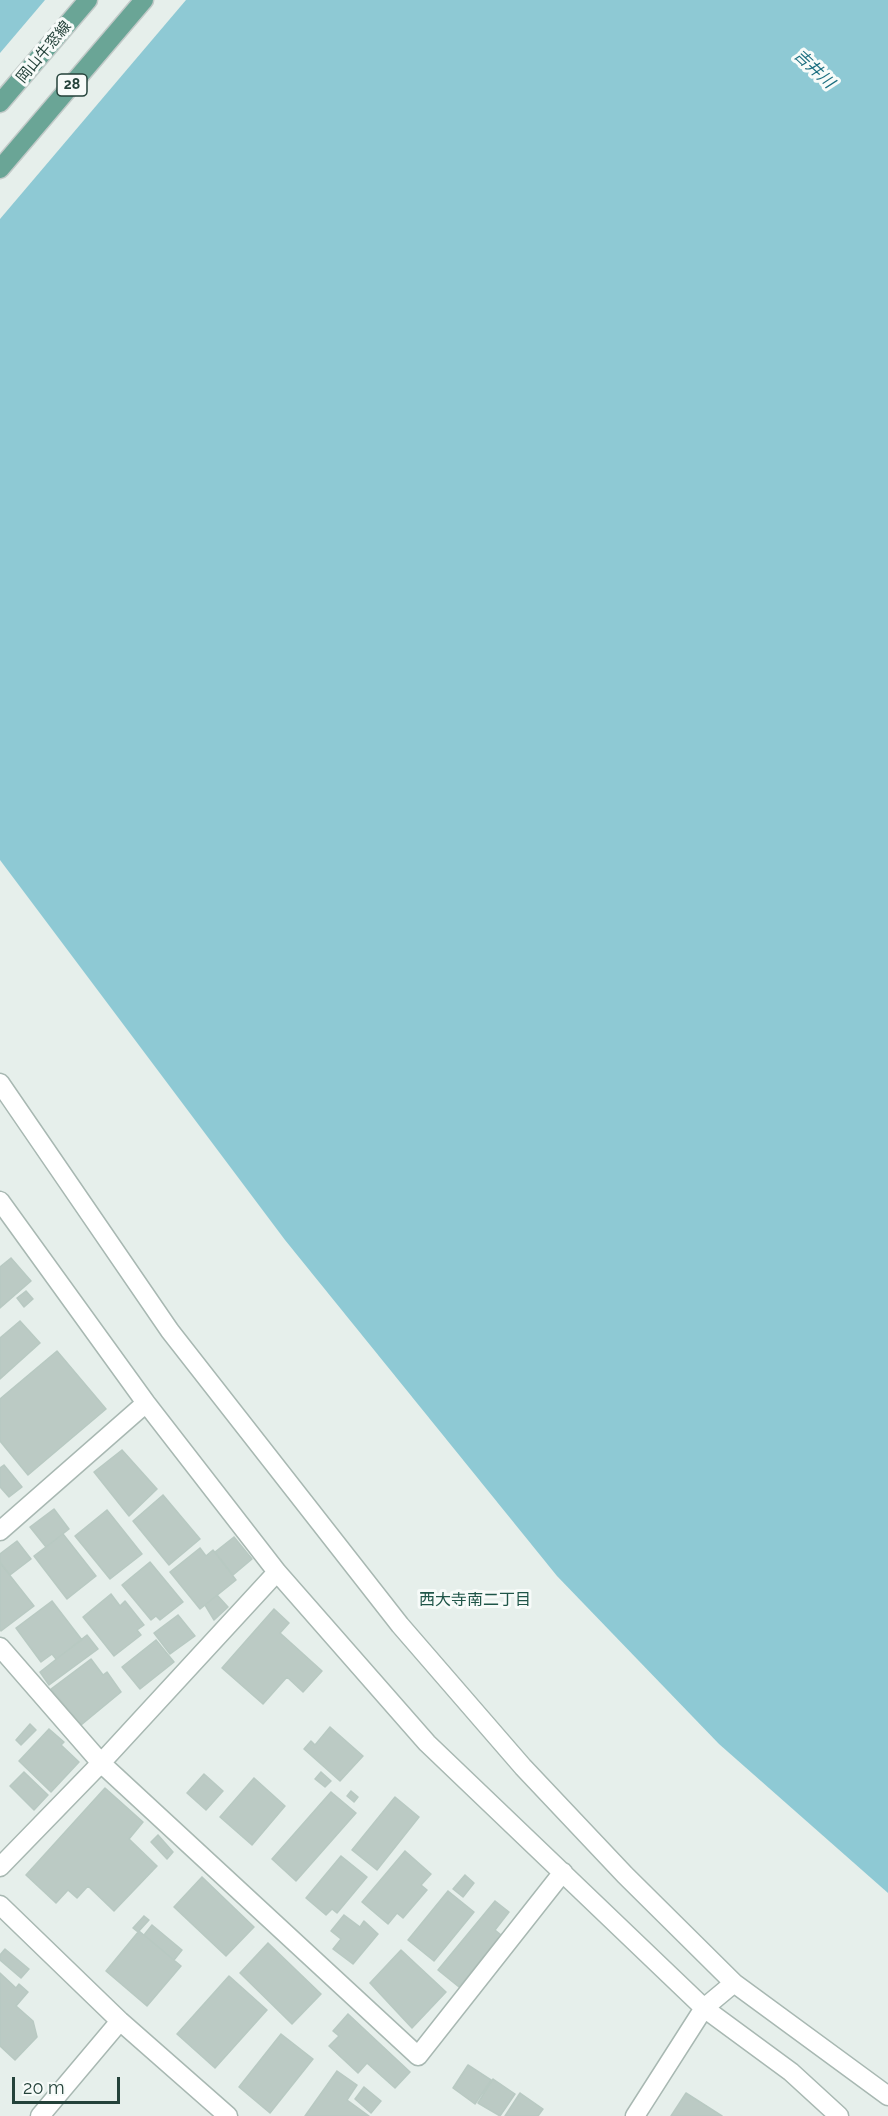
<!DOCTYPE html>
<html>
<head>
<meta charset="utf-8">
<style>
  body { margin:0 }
  #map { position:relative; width:888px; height:2116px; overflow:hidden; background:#e6efeb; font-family:Raleway,sans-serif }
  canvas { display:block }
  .scale { position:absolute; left:12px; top:2077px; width:108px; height:27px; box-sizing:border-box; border:3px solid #24423a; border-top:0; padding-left:8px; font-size:18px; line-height:21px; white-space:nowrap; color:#24423a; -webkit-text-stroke:4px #f7fbf9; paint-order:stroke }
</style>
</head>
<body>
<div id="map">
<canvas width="888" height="2116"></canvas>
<div class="scale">20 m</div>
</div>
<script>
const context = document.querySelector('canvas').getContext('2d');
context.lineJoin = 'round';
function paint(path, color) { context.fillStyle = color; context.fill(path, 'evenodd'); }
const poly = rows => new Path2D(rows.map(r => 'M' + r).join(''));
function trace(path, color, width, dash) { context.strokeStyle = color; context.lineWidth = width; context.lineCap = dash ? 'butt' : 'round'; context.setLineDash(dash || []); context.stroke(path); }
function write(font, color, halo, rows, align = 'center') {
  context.font = font + ' Raleway,"Noto Sans JP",sans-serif'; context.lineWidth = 6; context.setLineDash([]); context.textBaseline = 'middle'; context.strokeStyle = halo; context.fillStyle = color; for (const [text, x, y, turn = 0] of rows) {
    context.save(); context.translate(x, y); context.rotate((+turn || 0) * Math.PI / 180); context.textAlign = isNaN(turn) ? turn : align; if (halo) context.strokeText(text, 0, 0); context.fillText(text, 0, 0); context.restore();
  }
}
const water = poly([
  [0,0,888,0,888,1893,719,1744,557,1576,285,1240,0,860]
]);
const pier = poly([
  [45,0,186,0,0,219,0,53]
]);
const building = poly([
  [11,1258,31,1281,0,1308,0,1267,11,1258],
  [26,1291,33,1299,24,1307,17,1298,26,1291],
  [20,1321,40,1343,0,1379,0,1338,20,1321],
  [57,1351,106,1409,28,1475,0,1441,0,1399,57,1351],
  [122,1450,157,1489,129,1516,94,1472,122,1450],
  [4,1465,22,1487,9,1497,0,1487,0,1468,4,1465],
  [163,1495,200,1539,169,1565,133,1521,163,1495],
  [54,1509,69,1529,46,1547,30,1527,54,1509],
  [107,1510,142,1554,110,1579,75,1536,107,1510],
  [63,1534,96,1576,67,1599,34,1556,63,1534],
  [234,1537,252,1559,233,1575,215,1552,234,1537],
  [17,1541,31,1559,10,1575,0,1562,0,1554,17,1541],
  [200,1548,206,1556,213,1550,236,1580,200,1609,170,1572,200,1548],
  [150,1562,183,1602,160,1620,156,1616,151,1620,122,1585,150,1562],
  [0,1563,34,1606,1,1631,0,1629,0,1563],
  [111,1594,120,1606,125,1601,144,1625,137,1630,141,1635,114,1656,83,1617,111,1594],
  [217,1595,228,1607,214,1620,205,1605,217,1595],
  [52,1601,82,1640,56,1659,52,1654,41,1662,16,1628,52,1601],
  [274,1609,289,1623,280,1633,322,1671,303,1692,287,1677,263,1704,222,1668,274,1609],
  [178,1615,195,1636,170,1654,154,1633,178,1615],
  [87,1635,98,1649,49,1685,40,1672,87,1635],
  [156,1640,174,1662,140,1689,122,1667,156,1640],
  [91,1659,103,1675,107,1672,121,1692,81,1725,51,1689,91,1659],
  [30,1724,36,1730,21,1745,16,1740,30,1724],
  [330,1727,363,1756,340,1781,304,1749,311,1741,315,1745,330,1727],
  [49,1729,64,1742,61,1745,79,1762,51,1792,19,1761,49,1729],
  [24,1772,48,1795,34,1810,10,1786,24,1772],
  [321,1772,331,1781,325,1787,315,1779,321,1772],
  [204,1774,223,1791,206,1810,187,1793,204,1774],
  [254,1778,285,1806,252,1845,220,1817,254,1778],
  [105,1788,143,1822,129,1839,157,1866,114,1911,88,1886,77,1898,68,1890,56,1903,26,1875,105,1788],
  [351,1791,358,1797,354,1802,347,1796,351,1791],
  [331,1792,356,1813,296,1881,272,1859,331,1792],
  [395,1797,419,1817,377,1870,352,1850,395,1797],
  [158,1835,173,1852,167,1859,151,1842,158,1835],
  [405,1851,431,1874,421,1885,427,1890,403,1918,397,1913,388,1924,362,1902,405,1851],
  [341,1856,367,1877,337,1913,332,1909,326,1915,306,1898,341,1856],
  [465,1875,474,1883,463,1897,453,1889,465,1875],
  [202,1877,254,1927,226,1956,174,1907,202,1877],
  [448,1891,474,1912,434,1961,408,1940,448,1891],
  [495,1901,509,1912,495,1930,501,1935,459,1987,438,1970,495,1901],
  [344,1915,360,1927,364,1921,378,1934,353,1964,333,1949,341,1939,331,1931,344,1915],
  [144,1916,149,1920,138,1932,133,1928,144,1916],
  [152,1925,182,1950,174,1960,144,1935,152,1925],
  [139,1931,181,1966,147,2006,106,1971,139,1931],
  [268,1943,321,1994,292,2024,240,1973,268,1943],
  [5,1949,29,1969,21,1978,0,1960,0,1955,5,1949],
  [401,1950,446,1992,412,2028,370,1983,401,1950],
  [0,1973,16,1988,19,1984,28,1992,16,2006,33,2021,37,2037,15,2060,0,2046,0,1973],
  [229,1976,267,2010,215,2068,177,2034,229,1976],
  [348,2014,410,2072,395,2088,367,2063,358,2073,329,2046,339,2036,333,2031,348,2014],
  [281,2034,313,2059,270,2113,239,2087,281,2034],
  [468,2065,491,2080,475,2104,453,2088,468,2065],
  [337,2071,357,2085,347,2100,369,2116,305,2116,337,2071],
  [493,2079,515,2094,500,2116,478,2103,493,2079],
  [364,2087,381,2101,371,2113,355,2099,364,2087],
  [520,2093,543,2109,538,2116,505,2116,520,2093],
  [686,2093,722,2116,671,2116,686,2093]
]);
const minor = poly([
  [0,1083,170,1331,400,1625,523,1767,625,1875,734,1983,888,2096],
  [0,1201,146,1403,277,1572,427,1743,704,2008,791,2072,839,2116],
  [0,1531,146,1403],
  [0,1647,101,1763,418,2056,563,1872],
  [0,1867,101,1763,277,1572],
  [0,1905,120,2021,228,2116],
  [40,2116,120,2021],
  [635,2116,704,2008,734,1983]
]);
const major = poly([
  [0,103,88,0],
  [0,169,144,0]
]);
const shields = [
  [72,85,30]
];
const shieldNames = [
  ["28",72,85]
];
const streetNames = [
  ["岡山牛窓線",44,52,-50]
];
const waterNames = [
  ["吉井川",814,69,43]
];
const neighbourhoodNames = [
  ["西大寺南二丁目",475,1600]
];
paint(water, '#8ec9d4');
paint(pier, '#e6efeb');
paint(building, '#bbcac4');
trace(building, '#b8c9c2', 1.5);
trace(minor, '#a8b8b2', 21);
trace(major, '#c2cac8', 21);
trace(minor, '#fff', 18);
trace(major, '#6aa596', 18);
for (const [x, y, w] of shields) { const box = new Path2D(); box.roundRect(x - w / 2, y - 11, w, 22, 4.5); context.fillStyle = '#f7fbf9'; context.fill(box); trace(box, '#24423a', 1.5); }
write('bold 14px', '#24423a', null, shieldNames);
write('15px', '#24423a', '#f7fbf9', streetNames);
write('italic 16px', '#1c6f80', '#f7fbf9', waterNames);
write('16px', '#1f5548', '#f7fbf9', neighbourhoodNames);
</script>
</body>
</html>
